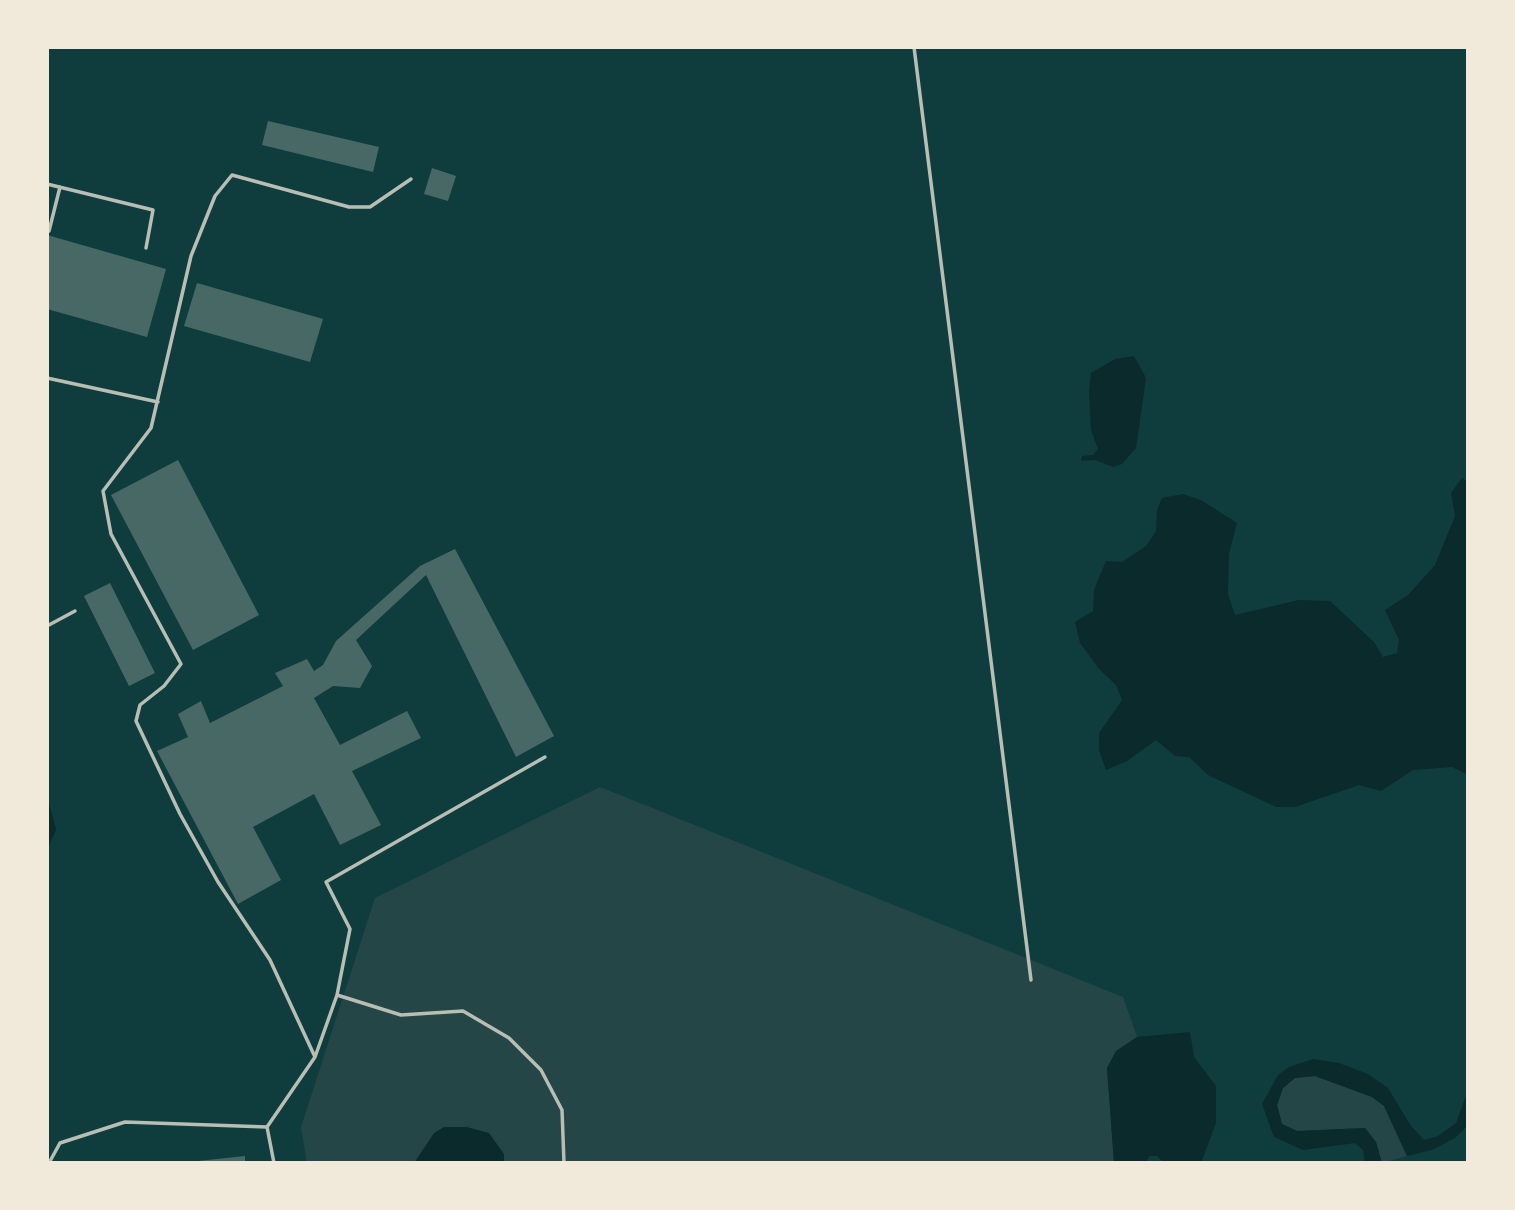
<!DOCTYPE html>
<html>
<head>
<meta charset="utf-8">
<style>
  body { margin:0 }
  #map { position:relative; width:1515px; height:1210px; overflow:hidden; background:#0f3d3e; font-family:"Golos Text",sans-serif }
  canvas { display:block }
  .frame { position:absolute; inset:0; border:49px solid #f1e9da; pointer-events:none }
</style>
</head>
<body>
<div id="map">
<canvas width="1515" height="1210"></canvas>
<div class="frame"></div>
</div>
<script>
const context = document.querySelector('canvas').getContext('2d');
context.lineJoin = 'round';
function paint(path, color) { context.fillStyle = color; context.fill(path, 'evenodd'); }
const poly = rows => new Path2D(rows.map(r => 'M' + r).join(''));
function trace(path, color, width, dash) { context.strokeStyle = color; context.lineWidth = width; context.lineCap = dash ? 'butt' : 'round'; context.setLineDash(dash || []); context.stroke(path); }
const green = poly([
  [600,787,1123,997,1137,1037,1116,1051,1107,1068,1114,1163,307,1163,301,1127,375,898],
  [1315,1076,1372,1097,1384,1106,1407,1156,1382,1163,1376,1142,1365,1128,1297,1131,1282,1124,1277,1105,1283,1088,1295,1078]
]);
const water = poly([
  [1134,356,1146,378,1136,448,1122,464,1113,467,1095,460,1081,461,1082,456,1093,455,1098,449,1091,430,1089,392,1091,373,1115,359],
  [1462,478,1468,482,1468,775,1452,767,1413,770,1381,791,1359,785,1295,807,1276,807,1208,775,1189,757,1175,756,1156,740,1127,761,1106,770,1099,750,1099,733,1122,700,1116,685,1099,669,1080,643,1075,622,1093,611,1094,590,1106,561,1122,562,1146,546,1156,531,1157,510,1162,498,1183,494,1201,500,1237,523,1229,554,1228,594,1235,615,1299,600,1330,601,1374,642,1383,657,1397,653,1399,640,1385,610,1408,595,1435,565,1455,516,1451,493],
  [47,795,56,830,47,850],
  [1190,1032,1194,1057,1216,1086,1216,1123,1201,1163,1164,1163,1157,1156,1149,1156,1146,1163,1114,1163,1107,1068,1116,1051,1137,1037],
  [1313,1059,1339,1063,1368,1074,1388,1088,1411,1126,1424,1140,1438,1136,1456,1123,1468,1090,1468,1125,1455,1138,1432,1150,1407,1156,1384,1106,1372,1097,1315,1076,1295,1078,1283,1088,1277,1105,1282,1124,1297,1131,1365,1128,1376,1142,1382,1163,1365,1163,1363,1150,1355,1143,1303,1150,1274,1137,1262,1104,1278,1075,1289,1067],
  [444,1127,467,1127,489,1133,504,1154,504,1163,414,1163,434,1133]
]);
const building = poly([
  [268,121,379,147,373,172,262,145],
  [432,168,456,176,448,201,424,194],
  [47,235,166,269,147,337,47,309],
  [197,283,323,319,310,362,184,326],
  [178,460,259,615,193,650,111,495],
  [455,549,554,736,516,757,426,575,356,640,372,666,360,688,333,686,314,698,340,745,407,711,421,738,352,771,381,825,340,845,314,794,253,827,281,880,238,904,157,751,188,737,178,714,201,701,210,723,283,686,275,673,307,659,314,671,323,665,336,641,420,566],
  [110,583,155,673,129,686,84,596],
  [245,1156,245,1163,198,1163,198,1161]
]);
const service = poly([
  [914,47,1031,980],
  [47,184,153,210,146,248],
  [49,231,60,187],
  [47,378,158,402],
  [47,626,75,611],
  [337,995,401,1015,463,1011,509,1038,541,1070,562,1110,564,1163],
  [315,1057,270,960,218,882,180,814,136,721,140,705,164,686,181,664,111,534,103,491,151,428,191,256,215,196,232,175,349,207,370,207,411,179],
  [267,1127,315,1057,337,995,350,929,326,882,545,757],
  [49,1163,60,1143,125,1122,267,1127,274,1163]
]);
paint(green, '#244646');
paint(water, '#0a2a2b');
paint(building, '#486865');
trace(service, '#b8beb3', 3.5);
</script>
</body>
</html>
